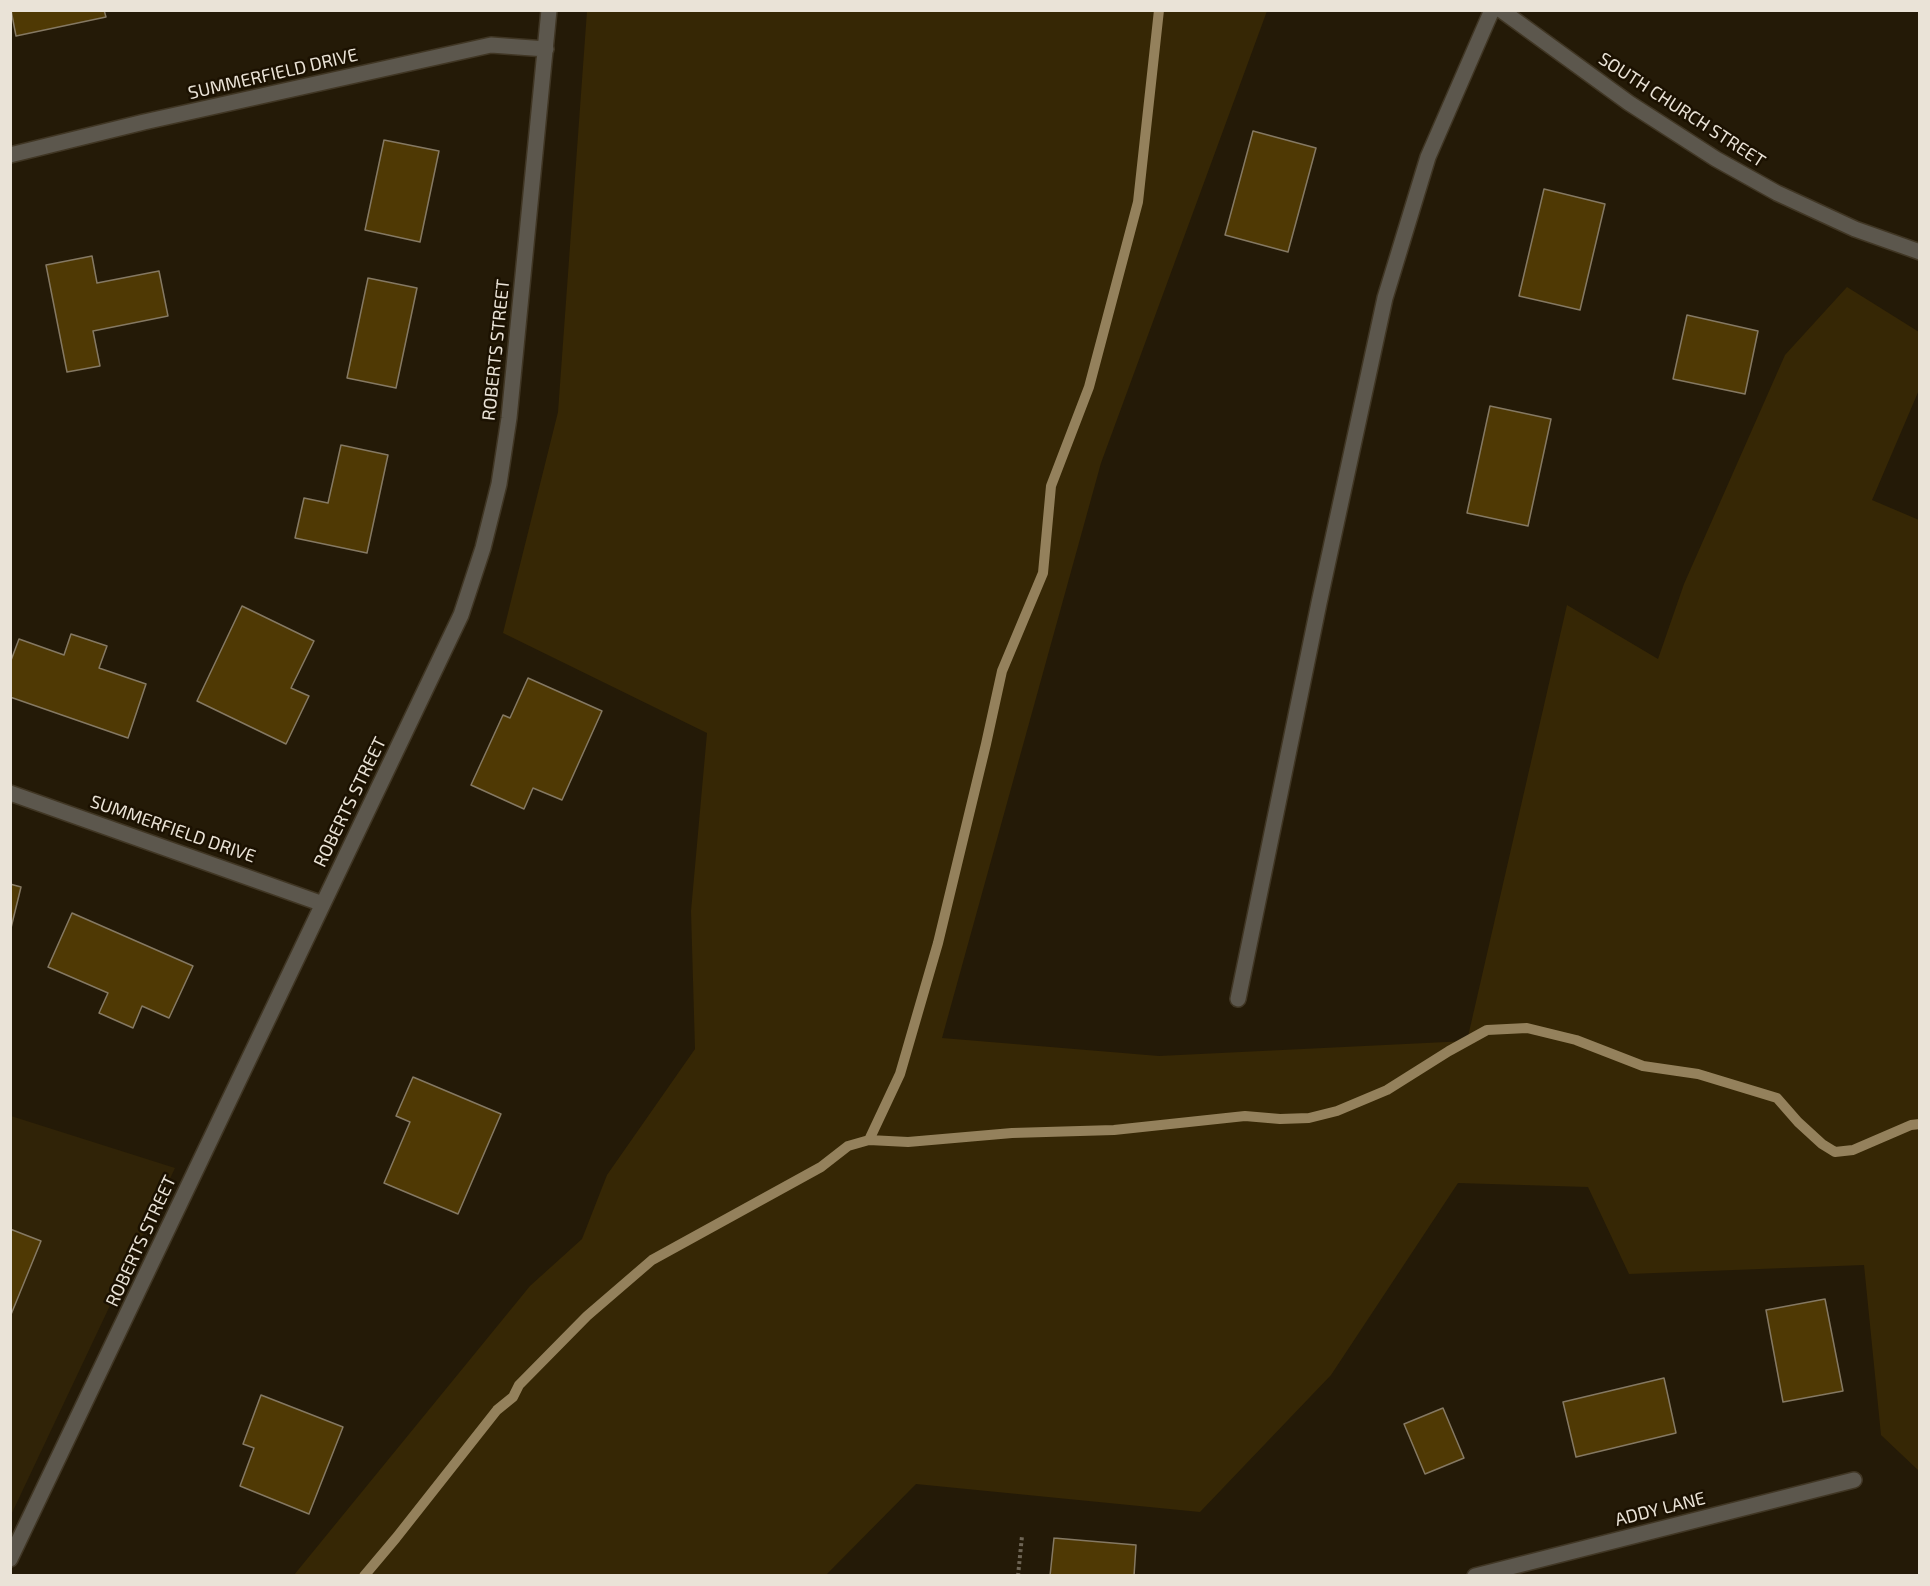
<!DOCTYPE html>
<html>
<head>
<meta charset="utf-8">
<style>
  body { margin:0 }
  #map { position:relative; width:1930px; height:1586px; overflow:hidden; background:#241a07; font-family:"Exo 2",sans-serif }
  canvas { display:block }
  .frame { position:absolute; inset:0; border:12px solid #eae3d7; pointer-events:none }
</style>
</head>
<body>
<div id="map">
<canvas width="1930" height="1586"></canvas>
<div class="frame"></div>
</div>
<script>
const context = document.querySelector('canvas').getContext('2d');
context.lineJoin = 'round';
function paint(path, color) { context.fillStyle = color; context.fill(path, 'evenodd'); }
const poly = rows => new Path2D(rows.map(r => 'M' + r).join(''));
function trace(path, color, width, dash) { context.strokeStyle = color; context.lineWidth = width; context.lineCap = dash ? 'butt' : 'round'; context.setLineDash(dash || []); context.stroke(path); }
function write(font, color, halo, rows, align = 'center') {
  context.font = font + ' "Exo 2",sans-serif'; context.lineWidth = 5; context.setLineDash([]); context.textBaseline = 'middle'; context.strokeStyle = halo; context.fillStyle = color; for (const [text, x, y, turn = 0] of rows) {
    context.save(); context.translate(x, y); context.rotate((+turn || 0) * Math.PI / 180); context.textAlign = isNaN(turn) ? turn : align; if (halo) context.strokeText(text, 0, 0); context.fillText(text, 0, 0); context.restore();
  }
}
const built = poly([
  [11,1116,175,1168,11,1515]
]);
const green = poly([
  [587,11,1267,11,1101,463,942,1038,1159,1056,1467,1041,1567,605,1658,659,1684,584,1785,355,1847,287,1919,332,1919,390,1872,500,1919,520,1919,1471,1881,1435,1864,1265,1629,1274,1588,1187,1458,1183,1331,1375,1200,1512,916,1484,826,1575,294,1575,530,1286,582,1239,607,1175,695,1049,691,911,707,733,503,633,558,412]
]);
const stream = poly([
  [869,1140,900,1074,938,943,986,744,1002,671,1043,573,1051,486,1089,387,1138,202,1159,10],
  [364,1576,396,1538,497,1410,513,1397,519,1385,587,1316,652,1260,821,1167,848,1146,869,1140,908,1142,1012,1133,1114,1130,1245,1116,1280,1119,1309,1118,1337,1111,1387,1090,1449,1051,1487,1030,1527,1028,1576,1040,1643,1066,1698,1074,1777,1098,1798,1122,1822,1144,1835,1152,1853,1150,1911,1125,1920,1124]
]);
const building = poly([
  [11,10,104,10,106,17,16,36,11,10],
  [1253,131,1316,148,1288,252,1225,235,1253,131],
  [384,140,439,151,420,242,365,230,384,140],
  [1544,189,1605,204,1580,310,1519,296,1544,189],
  [92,256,97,283,159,271,168,316,93,331,100,366,67,372,46,265,92,256],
  [368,278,417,288,396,388,347,378,368,278],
  [1687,315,1758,331,1745,394,1673,379,1687,315],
  [1490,406,1551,419,1528,526,1467,513,1490,406],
  [341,445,388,455,367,553,295,538,304,498,328,503,341,445],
  [242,606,314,641,291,688,309,696,286,744,197,701,242,606],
  [71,634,107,646,99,668,146,684,128,738,10,697,10,663,19,639,64,655,71,634],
  [528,678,602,711,562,800,533,788,524,809,471,785,503,715,510,718,528,678],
  [10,884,21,887,10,932,10,884],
  [72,913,193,966,169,1018,142,1006,133,1028,99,1013,108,993,48,967,72,913],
  [413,1077,501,1114,458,1214,384,1183,410,1122,396,1116,413,1077],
  [10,1229,41,1241,10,1317,10,1229],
  [1825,1299,1843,1391,1783,1402,1766,1310,1825,1299],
  [1664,1378,1676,1433,1576,1457,1563,1402,1664,1378],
  [261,1395,343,1427,309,1514,240,1486,254,1448,243,1444,261,1395],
  [1443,1408,1464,1458,1425,1474,1404,1424,1443,1408],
  [1054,1538,1136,1545,1134,1576,1050,1576,1054,1538]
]);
const path = poly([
  [1018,1576,1022,1536]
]);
const minor = poly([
  [1501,10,1629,103,1716,159,1777,193,1855,229,1920,252],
  [10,155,144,122,491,45,546,49],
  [10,793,323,904],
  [1238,999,1319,603,1385,298,1428,157,1492,10],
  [10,1559,461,615,483,548,499,484,509,418,549,10],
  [1475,1576,1854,1480]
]);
const streetNames = [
  ["SUMMERFIELD DRIVE",273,74,-13],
  ["SOUTH CHURCH STREET",1682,110,33],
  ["ROBERTS STREET",496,350,-84],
  ["ROBERTS STREET",350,802,-64],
  ["SUMMERFIELD DRIVE",173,829,19],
  ["ROBERTS STREET",141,1241,-65],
  ["ADDY LANE",1660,1509,-14]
];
paint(built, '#302307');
paint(green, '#362705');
trace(stream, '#94815c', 10);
paint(building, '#4f3904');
trace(building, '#857963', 1.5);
trace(minor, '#403624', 18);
trace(path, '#6e6555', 4, [3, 3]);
trace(minor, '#5c574d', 15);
write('18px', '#eae3d7', '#1b1101', streetNames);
</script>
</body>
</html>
